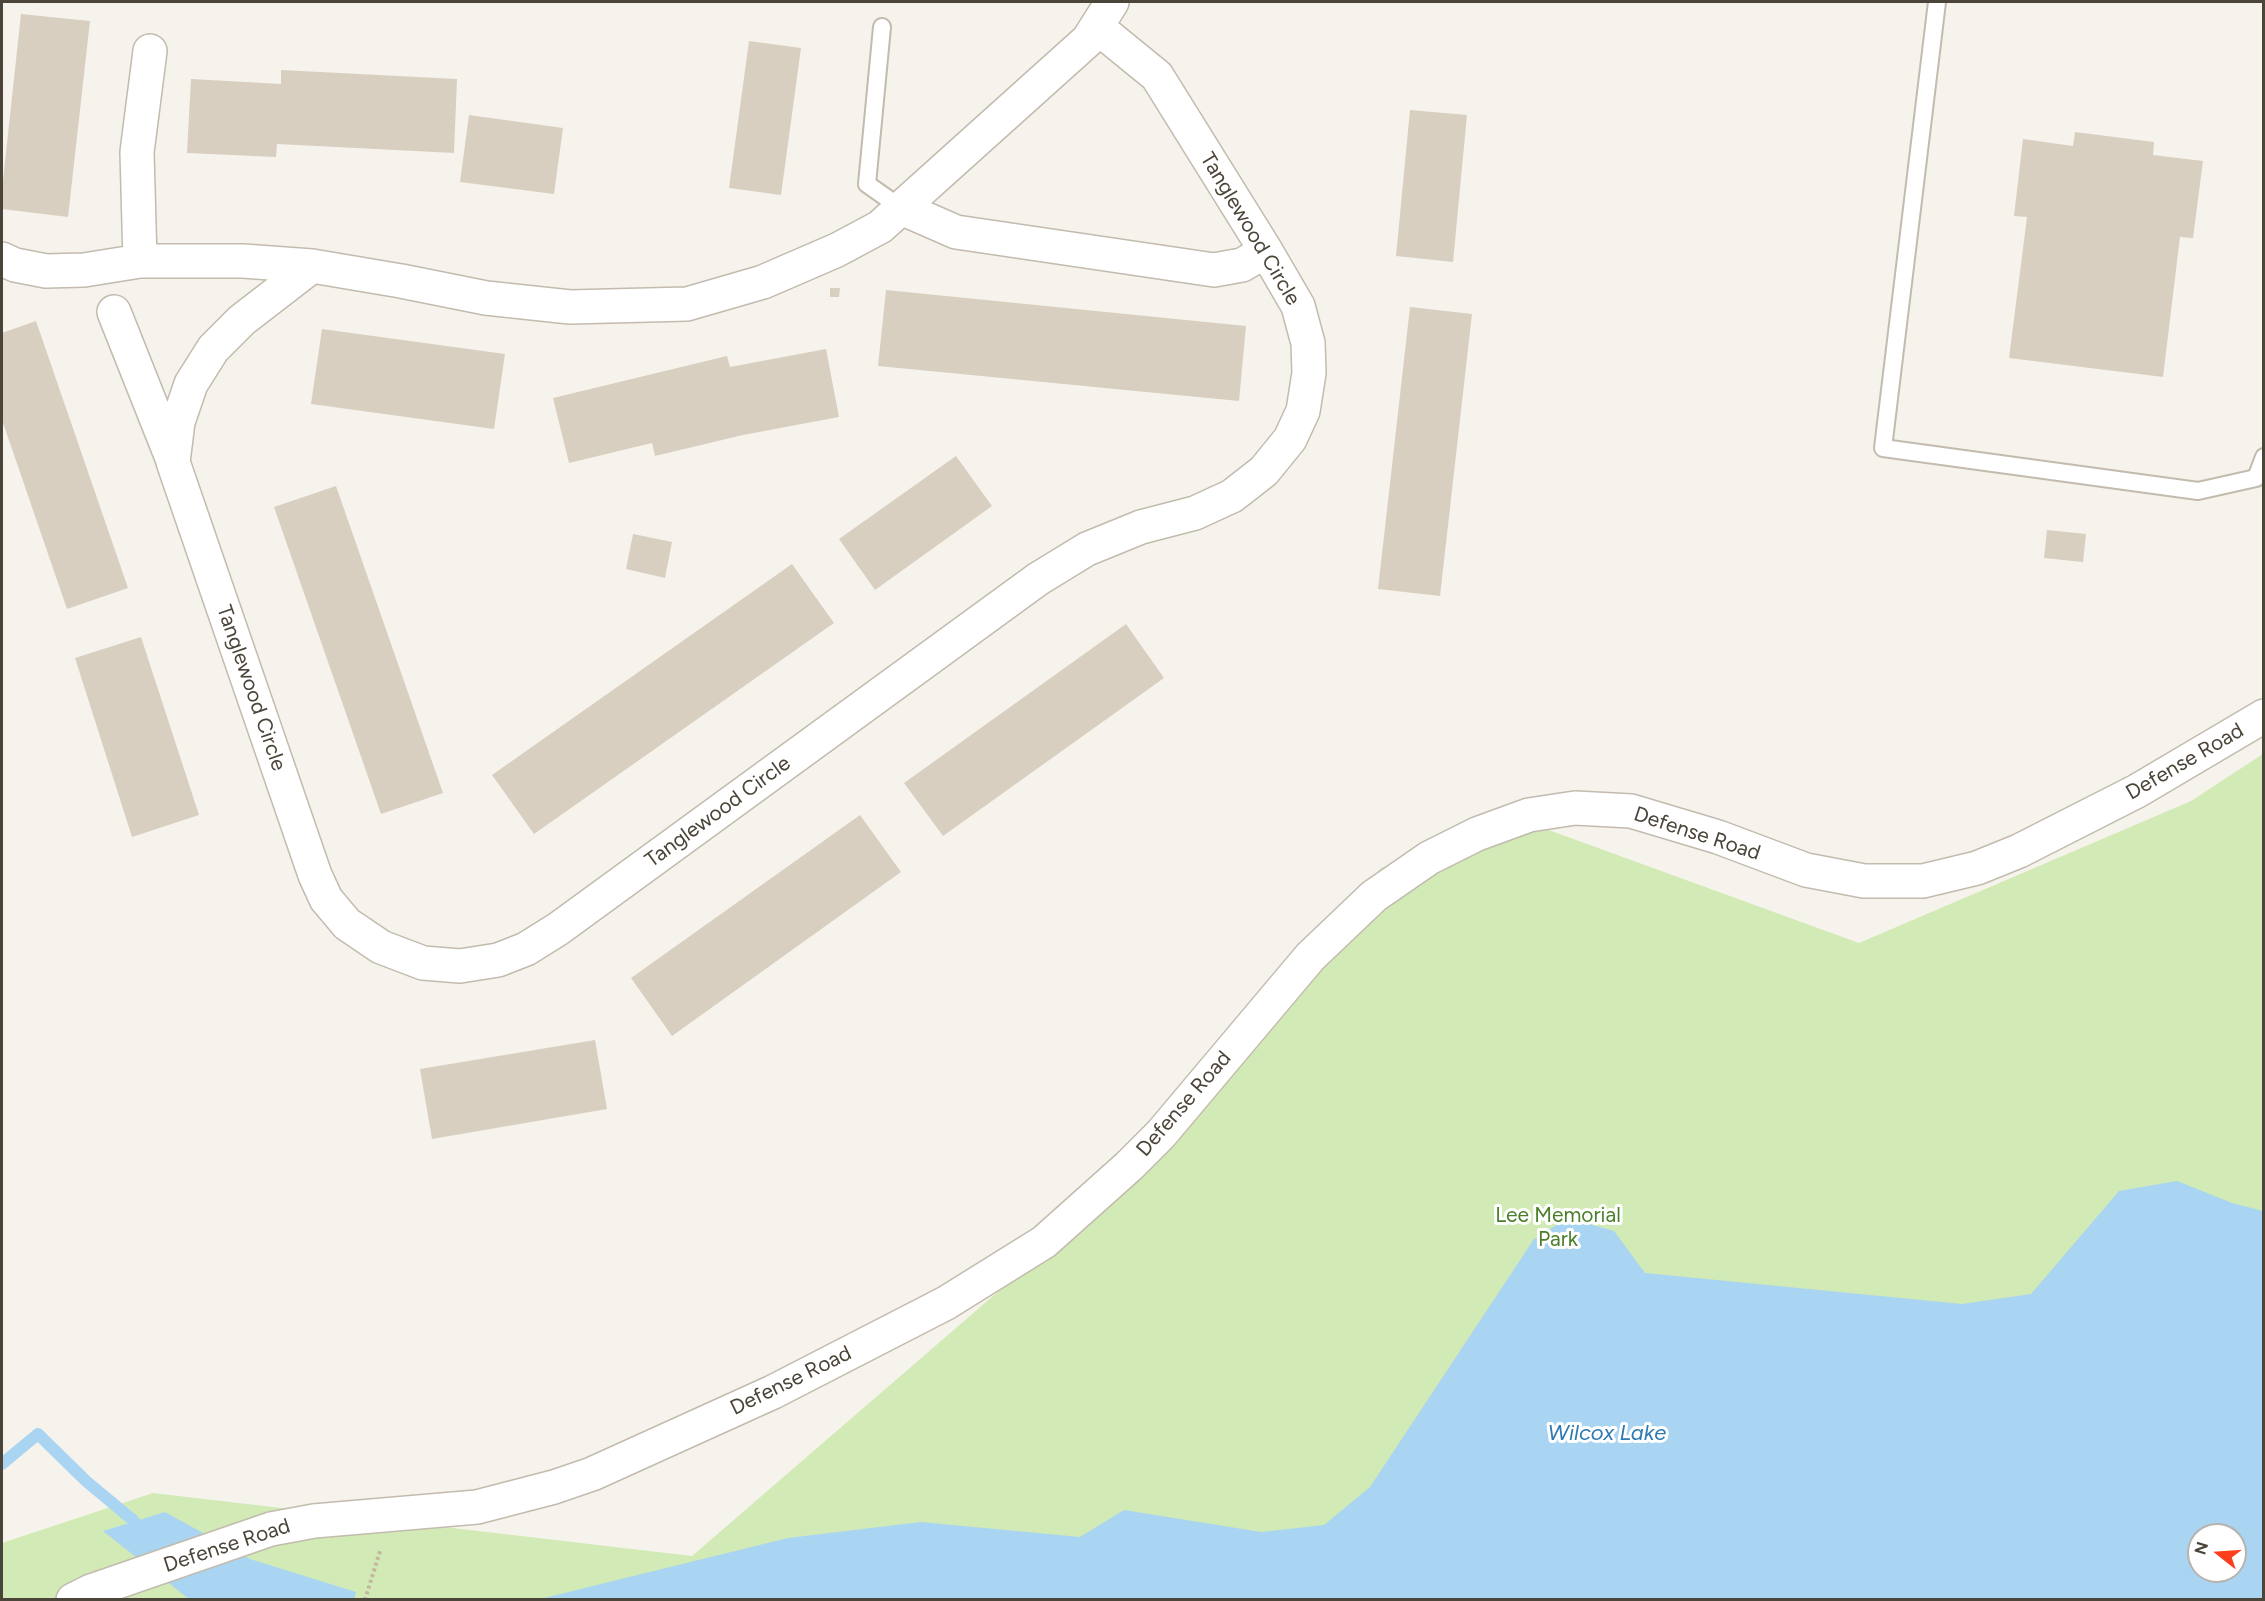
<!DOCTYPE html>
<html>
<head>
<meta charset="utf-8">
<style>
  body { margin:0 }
  #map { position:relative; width:2265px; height:1601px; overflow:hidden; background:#f6f3ec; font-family:Figtree,sans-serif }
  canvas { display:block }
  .frame { position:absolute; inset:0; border:3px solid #4b4439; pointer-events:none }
  .north { position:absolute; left:2187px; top:1523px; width:60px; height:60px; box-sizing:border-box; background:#fff; border:2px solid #b7b4b0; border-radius:50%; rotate:287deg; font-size:16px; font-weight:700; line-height:24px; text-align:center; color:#4b4439 }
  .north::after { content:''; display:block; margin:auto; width:21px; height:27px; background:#fc3f1d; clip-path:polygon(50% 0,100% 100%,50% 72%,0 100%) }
</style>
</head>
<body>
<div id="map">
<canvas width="2265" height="1601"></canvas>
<div class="frame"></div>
<div class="north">N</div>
</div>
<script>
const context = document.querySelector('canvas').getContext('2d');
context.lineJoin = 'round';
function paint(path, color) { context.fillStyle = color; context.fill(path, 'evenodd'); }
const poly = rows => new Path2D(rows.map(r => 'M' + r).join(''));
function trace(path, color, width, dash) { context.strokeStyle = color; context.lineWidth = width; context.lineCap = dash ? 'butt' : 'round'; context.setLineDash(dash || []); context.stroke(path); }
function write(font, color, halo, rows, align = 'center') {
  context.font = font + ' Figtree,sans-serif'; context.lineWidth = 6; context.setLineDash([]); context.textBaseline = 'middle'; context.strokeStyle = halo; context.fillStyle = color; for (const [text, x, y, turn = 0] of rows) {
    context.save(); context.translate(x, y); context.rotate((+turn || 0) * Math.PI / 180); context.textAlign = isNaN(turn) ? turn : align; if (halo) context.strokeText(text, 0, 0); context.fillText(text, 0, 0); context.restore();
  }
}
const green = poly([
  [2263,754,2263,1599,2,1600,2,1543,153,1493,692,1556,1000,1290,1381,868,1513,817,1859,943,2191,801],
  [2199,1535,2235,1535,2235,1571,2199,1571]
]);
const water = poly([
  [2177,1181,2232,1203,2263,1211,2263,1599,540,1599,788,1538,921,1522,1080,1537,1124,1510,1261,1532,1324,1525,1370,1487,1534,1239,1568,1218,1614,1231,1645,1273,1962,1304,2031,1294,2119,1191],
  [2199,1535,2235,1535,2235,1571,2199,1571],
  [165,1512,250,1559,356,1592,354,1600,189,1599,103,1531]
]);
const stream = poly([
  [2,1464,38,1434,86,1481,134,1521]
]);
const building = poly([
  [21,14,90,21,68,217,2,209,2,189],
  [749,41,801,48,781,195,729,188],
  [281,70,457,79,454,153,277,144,276,157,187,153,191,79,281,84],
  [1410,110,1467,115,1453,262,1396,256],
  [469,115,563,128,554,194,460,182],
  [2075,132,2154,142,2153,155,2203,161,2193,238,2180,237,2163,377,2009,358,2027,217,2014,216,2023,139,2073,146],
  [830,288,840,288,839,297,830,297],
  [886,290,1246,326,1239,401,878,366],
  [1410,307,1472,314,1440,596,1378,589],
  [36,321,128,588,67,609,2,420,2,333],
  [322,329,505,354,494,429,311,404],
  [826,349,839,417,743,435,655,456,652,443,569,463,553,398,727,356,730,367],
  [956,456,992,506,875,590,839,539],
  [336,486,443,793,381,814,274,507],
  [2047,530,2086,534,2083,562,2044,558],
  [633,534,672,542,665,578,626,569],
  [792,564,834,623,534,834,492,775],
  [1126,624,1164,678,943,836,904,783],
  [141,637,199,815,132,837,75,658],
  [860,815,901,872,672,1036,631,978],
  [595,1040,607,1109,432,1139,420,1069]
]);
const path = poly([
  [365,1600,380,1551]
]);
const service = poly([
  [1937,2,1883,448,2198,491,2256,478,2264,457],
  [882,27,867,184,901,208]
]);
const minor = poly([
  [901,208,956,232,1214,270,1242,265,1266,251],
  [2,259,15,265,46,271,84,270,140,261,243,261,312,266,401,281,486,298,570,307,687,304,763,282,837,250,880,227,1088,40,1112,2],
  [140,261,137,152,150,51],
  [312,266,242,320,213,349,191,384,178,422,173,462,315,875,326,899,347,924,381,947,423,963,460,966,498,960,526,949,558,929,1038,579,1087,549,1141,527,1195,513,1232,496,1264,471,1290,439,1303,411,1309,373,1308,343,1298,306,1266,251,1157,76,1097,27],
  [114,312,172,458]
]);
const tertiary = poly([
  [73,1600,91,1591,271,1529,314,1521,477,1507,554,1487,592,1474,773,1392,946,1303,1044,1242,1129,1166,1161,1134,1310,957,1374,896,1429,858,1477,834,1529,815,1575,808,1631,811,1718,837,1806,870,1864,881,1923,881,1977,868,2019,851,2137,791,2264,716]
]);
const streetNames = [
  ["Tanglewood Circle",1250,229,59],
  ["Tanglewood Circle",251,688,71],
  ["Defense Road",2185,762,-30],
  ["Tanglewood Circle",718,812,-36],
  ["Defense Road",1697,834,18],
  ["Defense Road",1184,1104,-49],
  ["Defense Road",791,1381,-26],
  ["Defense Road",227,1546,-18]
];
const parkNames = [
  ["Lee Memorial",1558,1216],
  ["Park",1558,1240]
];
const waterNames = [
  ["Wilcox Lake",1607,1434]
];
paint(green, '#d2eab5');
paint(water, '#a9d4f2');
trace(stream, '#a9d4f2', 12);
paint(building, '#d8cfc1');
trace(service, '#c2bbae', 20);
trace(minor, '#c2bbae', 36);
trace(tertiary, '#c2bbae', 36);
trace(path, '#c4b79f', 4, [3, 3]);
trace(service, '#fff', 16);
trace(minor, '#fff', 33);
trace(tertiary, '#fff', 33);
write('21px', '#4b4439', '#fff', streetNames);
write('21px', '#4a7f2a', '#fff', parkNames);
write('italic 22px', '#2e7ab2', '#fff', waterNames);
</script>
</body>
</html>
